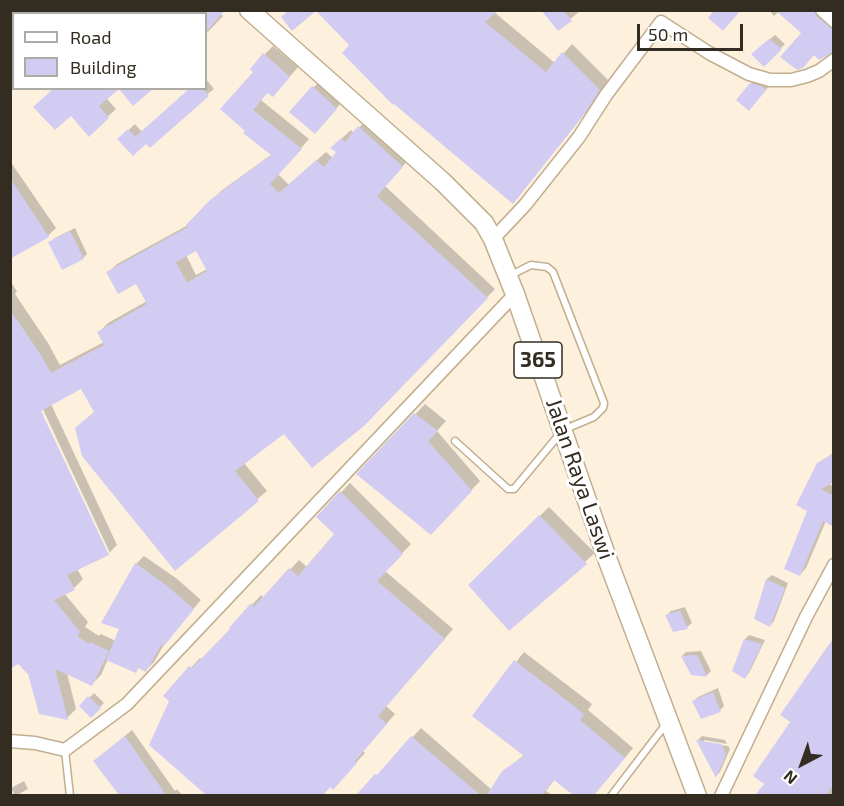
<!DOCTYPE html>
<html>
<head>
<meta charset="utf-8">
<style>
  body { margin:0 }
  #map { position:relative; width:844px; height:806px; overflow:hidden; background:#fdf1de; font-family:"Exo 2",sans-serif }
  canvas { display:block }
  .frame { position:absolute; inset:0; border:12px solid #332c20; pointer-events:none }
  .legend { position:absolute; left:12px; top:12px; width:195px; height:78px; box-sizing:border-box; background:#fff; border:2px solid #adaba6; margin:0; padding:8px 10px; list-style:none; font-size:18px; color:#332c20 }
  .legend li { display:flex; align-items:center; gap:12px; height:30px }
  .legend b { width:30px; border:2px solid #adaba6 }
  .north { position:absolute; left:772px; top:734px; width:60px; height:60px; -webkit-text-stroke:4px #fff; paint-order:stroke; rotate:221deg; font-size:16px; font-weight:700; line-height:24px; text-align:center; color:#332c20 }
  .north::after { content:''; display:block; margin:auto; width:21px; height:27px; background:#332c20; clip-path:polygon(50% 0,100% 100%,50% 72%,0 100%) }
  .scale { position:absolute; left:637px; top:24px; width:106px; height:27px; box-sizing:border-box; border:3px solid #332c20; border-top:0; padding-left:8px; font-size:18px; line-height:21px; white-space:nowrap; color:#332c20; -webkit-text-stroke:4px #fff; paint-order:stroke }
</style>
</head>
<body>
<div id="map">
<canvas width="844" height="806"></canvas>
<div class="frame"></div>
<ul class="legend">
<li><b style="height:8px;background:#fff"></b>Road</li>
<li><b style="height:16px;background:#d3ccf2"></b>Building</li>
</ul>
<div class="north">N</div>
<div class="scale">50 m</div>
</div>
<script>
const context = document.querySelector('canvas').getContext('2d');
context.lineJoin = 'round';
function paint(path, color) { context.fillStyle = color; context.fill(path, 'evenodd'); }
const poly = rows => new Path2D(rows.map(r => 'M' + r).join(''));
function trace(path, color, width, dash) { context.strokeStyle = color; context.lineWidth = width; context.lineCap = dash ? 'butt' : 'round'; context.setLineDash(dash || []); context.stroke(path); }
function write(font, color, halo, rows, align = 'center') {
  context.font = font + ' "Exo 2",sans-serif'; context.lineWidth = 6; context.setLineDash([]); context.textBaseline = 'middle'; context.strokeStyle = halo; context.fillStyle = color; for (const [text, x, y, turn = 0] of rows) {
    context.save(); context.translate(x, y); context.rotate((+turn || 0) * Math.PI / 180); context.textAlign = isNaN(turn) ? turn : align; if (halo) context.strokeText(text, 0, 0); context.fillText(text, 0, 0); context.restore();
  }
}
const shadow = poly([
  [10,10,223,10,221,14,223,16,206,34,206,14,50,14,47,11,47,14,14,14,14,88,16,88,10,91],
  [543,10,580,11,558,29],
  [769,10,821,10,834,23,834,50,803,32,779,11,774,16],
  [494,12,555,63,572,44,608,80,591,106,513,202,394,102],
  [775,35,785,44,764,65,757,50],
  [273,46,298,67,281,87,268,92,261,100,309,139,278,174,289,185,326,152,333,158,338,152,341,139,351,130,354,133,368,118,411,157,385,186,495,289,363,425,285,432,244,463,267,491,175,569,82,387,51,404,117,545,108,554,77,569,83,579,74,588,64,593,88,622,85,627,99,636,101,634,116,641,121,629,103,622,136,564,144,556,176,578,201,600,165,643,154,662,146,670,140,667,135,671,108,659,101,675,92,684,67,673,76,709,67,718,18,662,10,667,10,281,17,291,15,294,48,343,60,365,104,342,99,332,108,323,147,301,137,282,108,273,117,264,188,225,221,191,272,154,245,133,255,72,265,54],
  [197,249,207,269,196,275,186,255],
  [40,403,110,553,106,553,37,405],
  [206,79,214,89,146,142,119,139,135,124,142,132,191,88,206,88],
  [755,79,770,85,753,105,751,84],
  [320,81,343,101,321,125,313,88],
  [55,88,106,98,116,109,89,134],
  [10,161,56,228,48,236,10,257],
  [75,228,87,254,83,258,50,242,55,238],
  [425,404,446,421,437,431,480,481,440,523,358,474],
  [834,452,834,480,828,483,834,487,834,523,826,521,806,568,800,575,818,464],
  [350,483,411,544,385,571,453,629,386,706,395,714,363,751,365,753,342,778,331,786,322,796,208,796,151,744,171,701,165,696,200,658,202,660,232,629,252,605,261,595,264,598,299,560,307,567,336,533,318,517],
  [549,507,595,553,509,629,470,585],
  [772,575,788,583,774,621,770,626,755,618,767,579],
  [685,607,692,623,687,627,674,630,667,615,671,611],
  [749,635,765,640,749,673,745,677,745,639],
  [834,641,834,796,757,796,766,783,792,722],
  [701,651,711,671,707,675,692,674,682,656,686,652],
  [524,652,592,704,588,710,633,748,593,796,575,796,555,779,546,791,554,796,358,796,421,728,492,790,503,772,525,754,474,715],
  [718,688,724,706,720,710,694,701,698,697],
  [94,693,104,703,91,716,81,706],
  [132,730,175,791,177,789,183,796,121,796,95,761],
  [702,736,725,740,727,744,704,740,704,743,728,746,730,749,720,772,717,775,698,740],
  [24,781,28,789,15,796,11,788]
]);
const building = poly([
  [206,10,225,10,206,32],
  [289,10,498,10,485,22,546,72,562,52,600,90,582,117,513,204,394,104,393,105,342,53,349,45,316,11,292,31,281,17],
  [541,10,563,10,572,21,558,31],
  [714,10,741,10,723,31,708,18],
  [775,10,814,10,816,16,834,29,834,52,819,60,814,55,803,68,797,70,780,57,801,33],
  [769,39,782,49,764,67,751,54],
  [263,53,290,77,273,97,267,93,253,110,302,149,270,184,279,193,316,160,324,167,336,152,330,148,341,138,345,142,358,126,403,167,377,196,488,298,364,426,312,468,284,434,235,471,259,501,175,571,82,456,75,428,94,412,81,389,41,411,109,555,67,575,75,590,54,600,80,632,77,636,89,644,90,642,109,651,92,686,55,669,68,720,39,714,28,674,18,664,10,669,10,310,39,352,51,373,104,345,97,332,147,304,136,284,118,294,106,272,188,227,186,225,210,200,271,155,243,133,245,131,220,109,253,72,250,69],
  [196,251,207,271,187,283,176,262],
  [750,83,761,86,766,90,749,111,736,100],
  [312,86,337,109,315,134,289,112],
  [54,88,154,88,133,106,119,89,99,106,109,118,89,137,71,116,55,130,33,107],
  [190,88,202,88,209,96,150,148,146,144,133,156,117,139,128,129,135,137],
  [10,178,49,237,10,259],
  [70,231,84,259,62,270,48,242],
  [414,413,438,431,428,441,472,491,431,535,356,474],
  [834,453,834,482,821,489,834,496,834,527,823,521,800,576,784,569,807,511,796,505,817,463],
  [340,491,403,554,377,581,445,639,378,716,387,724,355,761,357,763,333,790,330,787,323,795,206,795,149,745,169,701,163,696,189,666,192,668,230,629,229,628,251,603,254,607,289,568,298,576,334,534,316,517],
  [539,515,587,564,509,631,468,585],
  [135,563,167,586,194,609,164,646,161,645,146,672,138,668,136,673,106,660,119,629,101,623],
  [766,579,785,588,770,627,754,619],
  [680,611,688,629,673,632,665,615],
  [834,637,834,784,826,795,755,795,764,784,753,776,790,722,780,715],
  [744,639,762,644,745,679,732,671],
  [697,655,707,677,691,675,681,656],
  [514,660,584,714,580,720,625,758,594,795,573,795,554,780,542,795,487,795,502,771,524,756,472,716],
  [713,692,721,712,701,719,692,701],
  [88,696,101,708,91,718,79,706],
  [125,736,147,768,166,795,119,795,93,761],
  [411,736,480,795,356,795,375,774,377,775],
  [696,740,721,744,726,754,716,778]
]);
const lane = poly([
  [455,441,508,489,514,489,563,430,594,417,603,408,604,403,553,272,547,267,531,265,509,276],
  [65,750,70,796],
  [611,796,666,724]
]);
const street = poly([
  [822,10,834,21],
  [493,239,525,205,579,137,606,95,661,22,709,53,749,74,770,80,791,80,807,76,819,71,834,60],
  [10,741,35,743,65,750,127,704,515,294],
  [721,796,806,617,834,565]
]);
const primary = poly([
  [249,10,443,182,484,223,493,239,515,294,608,561,697,796]
]);
const shields = [
  [538,360,48]
];
const shieldNames = [
  ["365",538,360]
];
const streetNames = [
  ["Jalan Raya Laswi",580,479,71]
];
paint(shadow, '#0003');
paint(building, '#d3ccf2');
trace(lane, '#c1af90', 9);
trace(street, '#c1af90', 15);
trace(primary, '#c1af90', 21);
trace(lane, '#fff', 6);
trace(street, '#fff', 12);
trace(primary, '#fff', 18);
for (const [x, y, w] of shields) { const box = new Path2D(); box.roundRect(x - w / 2, y - 18, w, 36, 4.5); context.fillStyle = '#fff'; context.fill(box); trace(box, '#332c20', 1.5); }
write('bold 21px', '#332c20', null, shieldNames);
write('22px', '#332c20', '#fff', streetNames);
</script>
</body>
</html>
